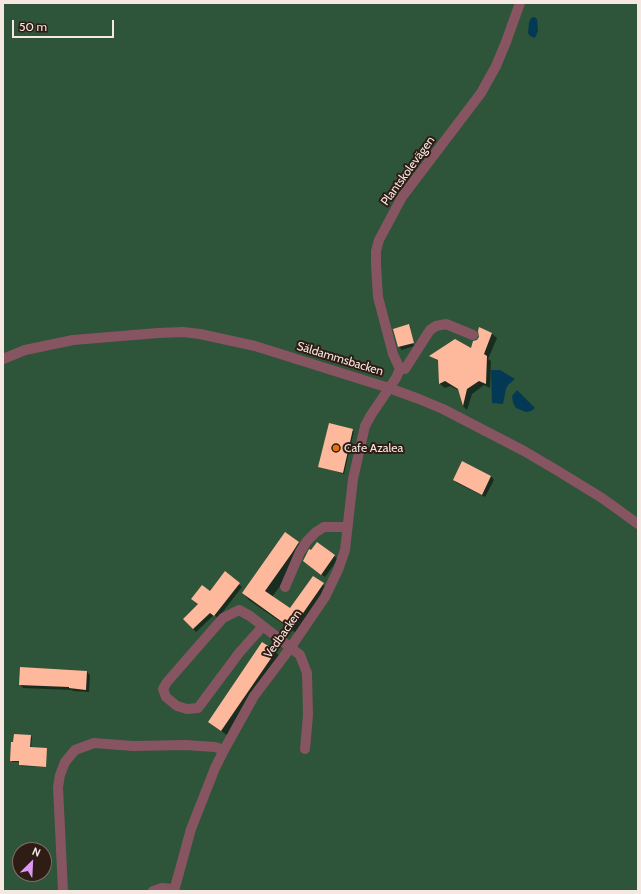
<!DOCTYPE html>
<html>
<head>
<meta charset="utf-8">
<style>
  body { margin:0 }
  #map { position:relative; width:641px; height:894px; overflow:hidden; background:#2f1c15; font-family:Cabin,sans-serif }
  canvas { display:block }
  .frame { position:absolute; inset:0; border:4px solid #f5e8e3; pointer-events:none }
  .north { position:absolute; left:12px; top:842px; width:40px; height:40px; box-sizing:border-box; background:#2f1c15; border:1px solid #7e6e67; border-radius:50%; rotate:24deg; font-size:11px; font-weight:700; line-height:16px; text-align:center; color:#f5e8e3 }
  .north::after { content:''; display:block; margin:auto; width:14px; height:18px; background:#dc99f4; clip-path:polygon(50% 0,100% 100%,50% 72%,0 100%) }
  .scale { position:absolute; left:12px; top:20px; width:102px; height:18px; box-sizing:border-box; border:2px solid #f5e8e3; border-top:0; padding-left:5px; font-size:12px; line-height:14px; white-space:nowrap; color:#f5e8e3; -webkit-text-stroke:3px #2f1c15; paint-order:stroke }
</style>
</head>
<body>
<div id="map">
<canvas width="641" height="894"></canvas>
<div class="frame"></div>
<div class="north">N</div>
<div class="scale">50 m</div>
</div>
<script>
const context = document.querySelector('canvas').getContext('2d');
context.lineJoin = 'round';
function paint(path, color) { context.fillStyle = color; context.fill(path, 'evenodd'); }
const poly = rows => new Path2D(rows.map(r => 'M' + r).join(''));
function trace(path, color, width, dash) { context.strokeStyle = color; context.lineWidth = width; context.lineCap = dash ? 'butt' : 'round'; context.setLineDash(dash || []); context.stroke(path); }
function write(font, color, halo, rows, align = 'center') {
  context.font = font + ' Cabin,sans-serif'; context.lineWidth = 4; context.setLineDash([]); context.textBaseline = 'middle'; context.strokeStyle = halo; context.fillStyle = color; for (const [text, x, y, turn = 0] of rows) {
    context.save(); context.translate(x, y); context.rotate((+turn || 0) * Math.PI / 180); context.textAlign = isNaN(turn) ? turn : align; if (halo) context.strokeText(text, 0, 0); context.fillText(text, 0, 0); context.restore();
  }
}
const green = poly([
  [3,3,638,3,638,891,3,891],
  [20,850,44,850,44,874,20,874]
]);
const water = poly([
  [534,17,537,19,538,31,535,38,530,36,528,33,529,23,531,18],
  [491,370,500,370,515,379,508,385,506,389,503,404,492,403],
  [517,390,535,408,531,411,526,412,516,408,513,403,512,396]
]);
const shadow = poly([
  [408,326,411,328,409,328,414,346,402,350,399,347,394,330],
  [479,329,492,334,497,338,488,359,491,361,490,388,484,385,472,394,467,410,463,406,460,391,450,386,445,388,440,384,440,362,431,356,471,349,480,337],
  [329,424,354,431,344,474,319,466],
  [491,476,494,480,485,497,457,483,454,480],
  [298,543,305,549,299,560,272,597,290,610,313,577,330,590,299,635,249,600,243,593],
  [317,543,338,559,325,577,308,564,311,552],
  [226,573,242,587,218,618,214,615,196,632,184,619,210,592],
  [275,652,280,656,227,735,214,726,209,722],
  [87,672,90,675,89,692,73,691,72,690,23,688,20,684],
  [30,736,32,737,31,748,46,748,45,767,21,766,20,762,13,762,11,760]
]);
const building = poly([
  [409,324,414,343,398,347,393,329],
  [479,327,492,333,484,354,487,356,486,384,479,381,467,389,463,406,458,389,445,381,439,384,438,360,429,356,455,339,471,348,473,341,477,340,479,337,478,331],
  [329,423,353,429,343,473,318,467],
  [462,461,491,476,482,495,453,480],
  [285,532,299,542,292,553,265,591,290,608,313,576,324,583,292,629,242,593],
  [317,542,335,555,321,575,303,561,309,549,311,550],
  [225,571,240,583,214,616,210,613,193,629,183,619,198,604,191,599,202,585,210,591],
  [262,642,276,651,221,731,208,722],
  [20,667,87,671,86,690,69,688,69,687,19,685],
  [14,734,31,735,30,747,47,748,46,767,19,765,19,761,10,761,11,742,13,742]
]);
const minor = poly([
  [3,359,25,350,73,340,158,333,183,332,200,334,255,346,389,388,419,399,443,409,524,451,558,471,602,498,638,524],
  [400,369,405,369,430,330,436,326,446,324,473,335],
  [285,587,300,552,307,541,316,532,324,527,347,527],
  [263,626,239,653,198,708,187,709,177,706,166,697,163,689,167,682,223,618,239,610,250,616,300,655,307,673,308,715,305,749],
  [63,891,58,787,60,775,65,762,75,750,94,743,133,746,185,745,215,747,224,750],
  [153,891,162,888,174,889],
  [174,891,191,829,215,768,224,750,254,696,291,647,325,597,338,570,345,550,353,479,365,426,371,415,396,378,400,369,393,354,378,297,376,265,376,251,379,240,402,197,481,93,496,66,506,42,520,3]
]);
const markers = [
  [336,448,4,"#e8710a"]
];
const streetNames = [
  ["Plantskolevägen",408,171,-54],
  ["Säldammsbacken",340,359,17],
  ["Vedbacken",283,634,-55]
];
const poiNames = [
  ["Cafe Azalea",344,448]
];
paint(green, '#2e543a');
paint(water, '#043956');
paint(shadow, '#0007');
paint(building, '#feb89b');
trace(minor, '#865561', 10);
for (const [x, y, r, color] of markers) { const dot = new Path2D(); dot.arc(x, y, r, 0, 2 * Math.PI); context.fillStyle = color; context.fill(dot); trace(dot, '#2f1c15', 1.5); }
write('12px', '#f5e8e3', '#2f1c15', streetNames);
write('12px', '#f5e8e3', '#2f1c15', poiNames, 'left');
</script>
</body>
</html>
